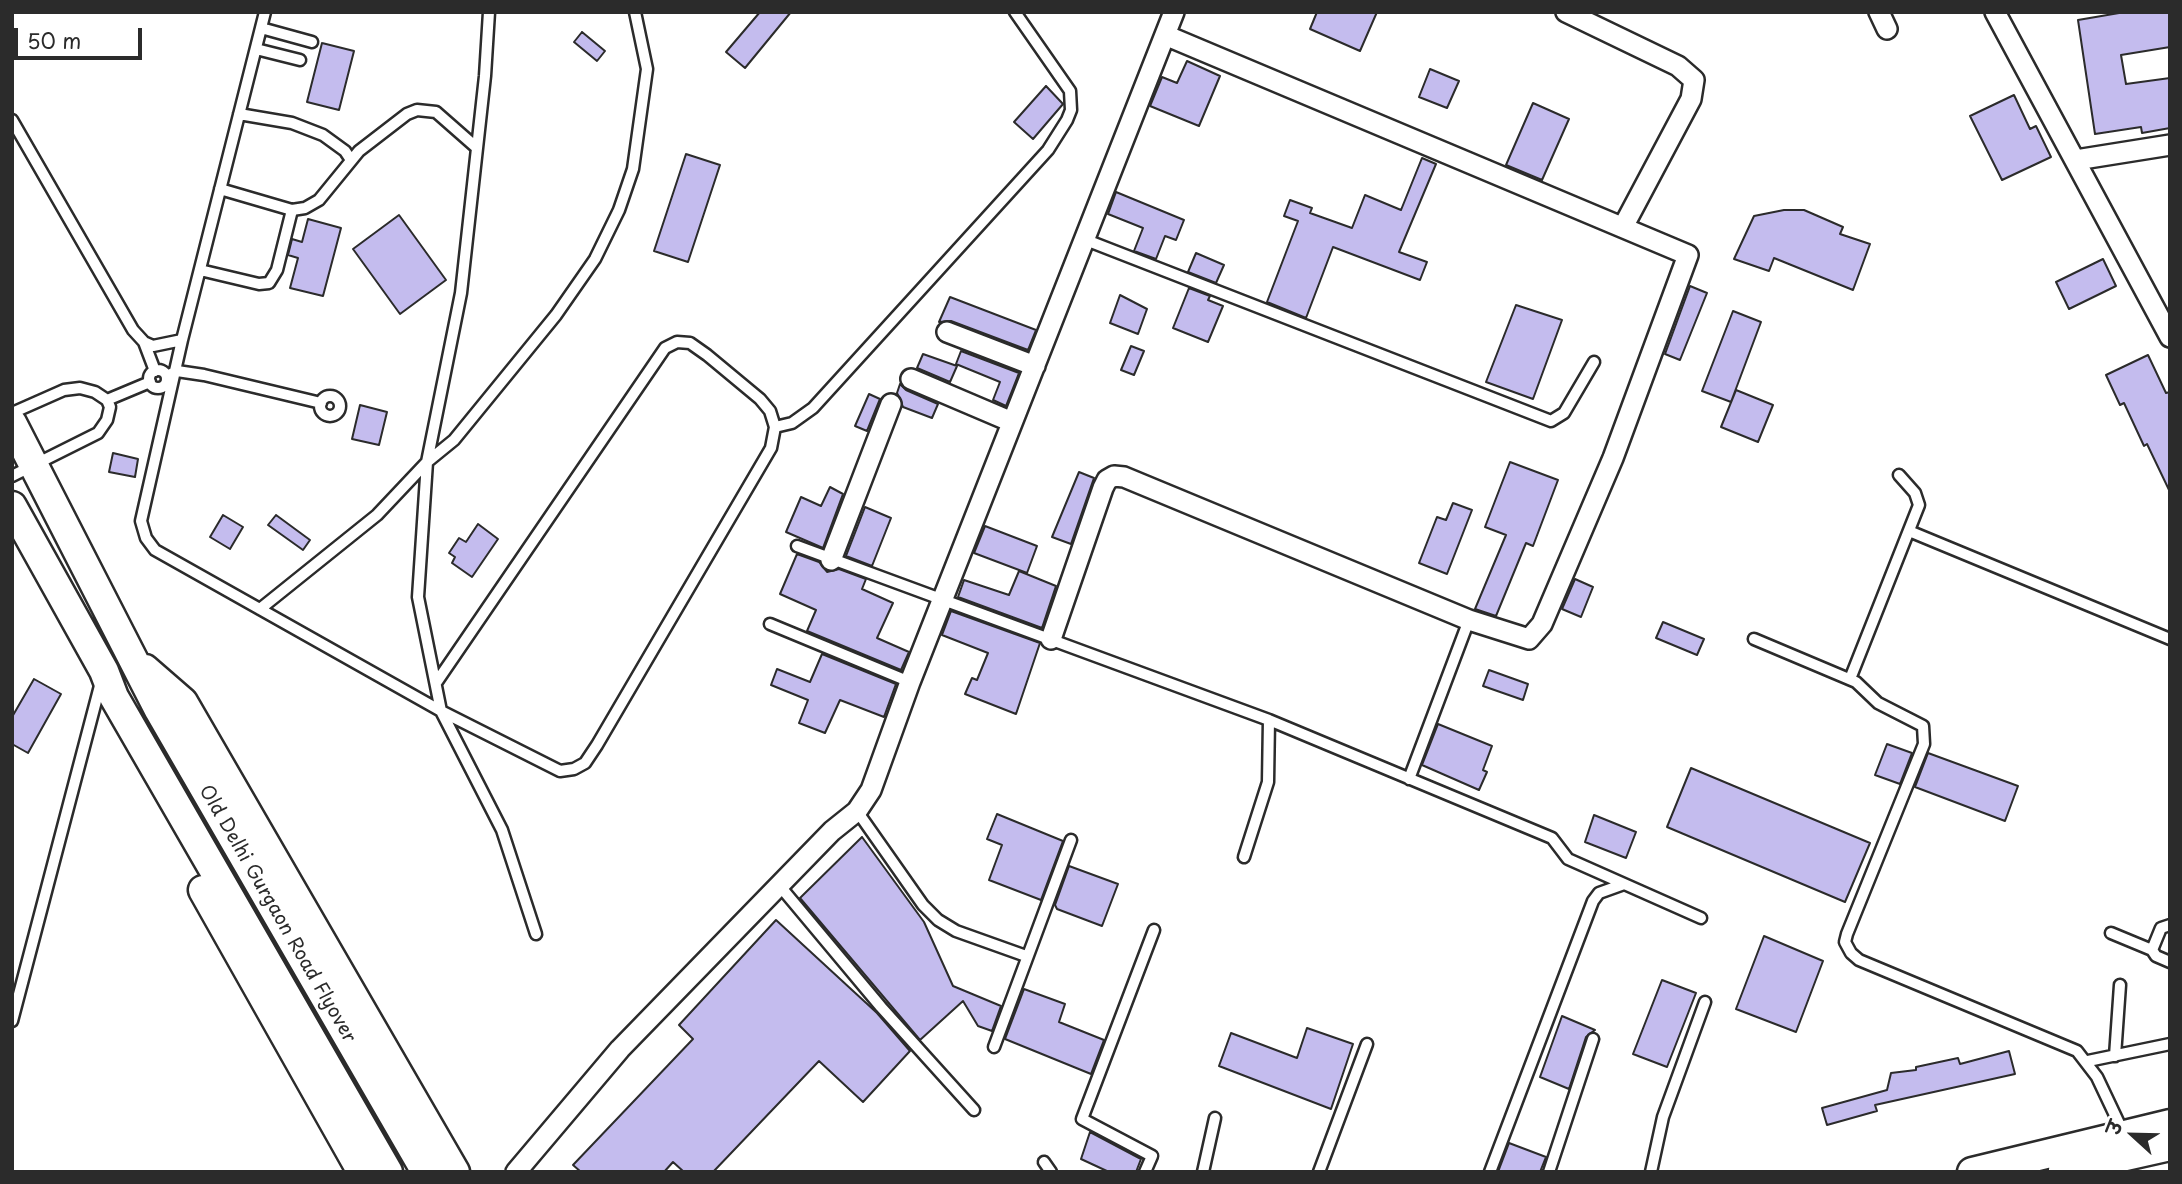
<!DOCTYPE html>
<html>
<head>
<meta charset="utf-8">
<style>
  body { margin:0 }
  #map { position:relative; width:2182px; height:1184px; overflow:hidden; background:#fff; font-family:"Playpen Sans","Playpen Sans Deva",sans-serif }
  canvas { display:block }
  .frame { position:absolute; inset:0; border:14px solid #2b2b2b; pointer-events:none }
  .north { position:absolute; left:2098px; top:1100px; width:70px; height:70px; -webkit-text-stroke:5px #fff; paint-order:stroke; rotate:292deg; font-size:19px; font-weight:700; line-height:28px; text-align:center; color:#2b2b2b }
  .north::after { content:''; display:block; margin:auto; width:24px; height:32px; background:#2b2b2b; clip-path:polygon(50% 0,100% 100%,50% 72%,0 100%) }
  .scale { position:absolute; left:14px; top:28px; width:128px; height:32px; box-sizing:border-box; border:4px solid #2b2b2b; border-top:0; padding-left:9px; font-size:21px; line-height:24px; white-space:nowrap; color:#2b2b2b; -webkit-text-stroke:5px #fff; paint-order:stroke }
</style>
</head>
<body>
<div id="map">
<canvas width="2182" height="1184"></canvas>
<div class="frame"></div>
<div class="north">उ</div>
<div class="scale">50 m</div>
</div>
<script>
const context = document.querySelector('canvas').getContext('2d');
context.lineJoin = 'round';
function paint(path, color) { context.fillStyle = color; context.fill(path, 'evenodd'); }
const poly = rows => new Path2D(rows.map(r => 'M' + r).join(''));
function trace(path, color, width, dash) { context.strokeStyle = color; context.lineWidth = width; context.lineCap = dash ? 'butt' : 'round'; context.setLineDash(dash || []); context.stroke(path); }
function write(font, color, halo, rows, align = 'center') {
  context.font = font + ' "Playpen Sans",sans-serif'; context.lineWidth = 5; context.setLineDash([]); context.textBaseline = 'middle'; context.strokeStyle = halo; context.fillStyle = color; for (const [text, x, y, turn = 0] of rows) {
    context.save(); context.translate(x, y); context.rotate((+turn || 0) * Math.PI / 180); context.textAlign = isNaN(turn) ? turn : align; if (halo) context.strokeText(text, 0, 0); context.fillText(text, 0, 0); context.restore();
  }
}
const building = poly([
  [760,12,791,12,745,68,726,52,760,12],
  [1317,12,1377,12,1360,51,1310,29,1317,12],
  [2125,12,2170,12,2170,47,2121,55,2126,84,2170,78,2170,128,2142,133,2141,127,2095,134,2078,20,2125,12],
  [582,32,605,51,597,61,574,42,582,32],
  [322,43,354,51,339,110,307,102,322,43],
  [1187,61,1220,76,1199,126,1150,106,1162,77,1177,83,1187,61],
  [1430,69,1459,81,1447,108,1419,97,1430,69],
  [1046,86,1063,104,1033,139,1014,122,1046,86],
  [2014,95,2030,129,2036,126,2051,157,2002,180,1970,116,2014,95],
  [1533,103,1569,119,1542,180,1506,165,1533,103],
  [686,154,720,165,688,262,654,251,686,154],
  [1422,158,1436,164,1399,252,1427,262,1420,280,1333,247,1306,318,1267,302,1298,221,1284,216,1290,200,1312,208,1310,213,1352,228,1365,195,1401,210,1422,158],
  [1116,192,1184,220,1176,240,1165,236,1156,259,1134,251,1143,228,1108,214,1116,192],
  [1784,210,1804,210,1843,227,1840,234,1870,244,1853,290,1774,258,1769,271,1734,259,1754,216,1784,210],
  [399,215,446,280,400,314,353,249,399,215],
  [308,219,341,228,323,296,290,288,298,258,288,255,292,239,302,242,308,219],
  [1196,253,1224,265,1216,283,1188,272,1196,253],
  [2103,259,2116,286,2069,309,2056,282,2103,259],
  [1690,286,1707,293,1680,360,1665,354,1690,286],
  [1189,288,1210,296,1208,300,1223,306,1208,342,1173,328,1189,288],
  [1120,295,1147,309,1138,334,1110,323,1120,295],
  [950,297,1036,330,1028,350,951,321,939,322,950,297],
  [1516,305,1562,320,1533,399,1486,382,1516,305],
  [1733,311,1761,322,1731,402,1702,391,1733,311],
  [1131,346,1144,351,1134,375,1121,370,1131,346],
  [961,351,1019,373,1006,406,993,400,1000,382,956,364,961,351],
  [923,354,957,366,950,382,917,368,923,354],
  [2148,355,2166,393,2170,392,2170,492,2147,444,2144,446,2124,403,2120,405,2106,375,2148,355],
  [900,384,906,390,938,404,932,418,903,407,897,393,900,384],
  [1736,390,1773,405,1758,442,1721,427,1736,390],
  [869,394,880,399,867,431,855,426,869,394],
  [360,405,387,412,379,445,352,439,360,405],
  [113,453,138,459,135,477,109,472,113,453],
  [1510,462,1558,480,1533,546,1526,543,1496,616,1475,609,1506,535,1485,527,1510,462],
  [1079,472,1094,478,1071,544,1052,537,1079,472],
  [830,487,843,494,823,548,786,532,801,497,821,506,830,487],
  [1453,503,1472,510,1447,574,1419,563,1437,517,1446,520,1453,503],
  [865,507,891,518,872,566,846,556,865,507],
  [223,515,243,527,230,549,210,537,223,515],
  [276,515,310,540,303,550,268,525,276,515],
  [478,524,498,539,472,577,452,563,455,557,449,553,459,538,466,542,478,524],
  [985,526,1037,546,1027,573,974,553,985,526],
  [797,554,819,562,827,572,839,569,866,579,862,589,893,603,877,638,909,652,901,670,807,631,816,610,780,594,797,554],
  [1019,571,1056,586,1042,628,958,597,964,580,1009,595,1019,571],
  [1575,579,1593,587,1581,617,1562,609,1575,579],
  [951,611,1040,643,1016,714,965,694,972,678,977,680,988,653,942,635,951,611],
  [1663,622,1704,639,1697,655,1656,638,1663,622],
  [822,654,896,684,884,717,840,700,825,733,799,723,808,700,771,685,777,669,810,682,822,654],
  [1489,670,1528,684,1523,700,1483,686,1489,670],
  [34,679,61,694,28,753,12,744,12,717,34,679],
  [1438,724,1492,746,1483,770,1487,772,1479,790,1422,765,1438,724],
  [1887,744,1912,753,1900,784,1875,775,1887,744],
  [1928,753,2018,786,2005,821,1915,787,1928,753],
  [1691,768,1870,843,1845,902,1667,827,1691,768],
  [997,814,1063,841,1041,900,989,880,1002,845,987,839,997,814],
  [1594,815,1636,832,1626,858,1585,842,1594,815],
  [862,837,924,922,953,986,1001,1006,992,1031,978,1026,963,1001,920,1040,800,898,862,837],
  [1069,866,1118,884,1102,926,1057,909,1055,905,1069,866],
  [776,920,877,1013,910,1051,863,1102,819,1061,713,1172,684,1172,673,1162,664,1172,581,1172,573,1165,693,1039,679,1025,776,920],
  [1764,936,1823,961,1796,1032,1736,1009,1764,936],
  [1662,980,1696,993,1667,1067,1633,1054,1662,980],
  [1024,989,1065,1004,1059,1022,1104,1040,1091,1074,1005,1039,1024,989],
  [1562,1016,1595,1030,1586,1037,1569,1089,1540,1077,1562,1016],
  [1307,1028,1353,1044,1331,1109,1219,1066,1231,1033,1297,1058,1307,1028],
  [2009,1051,2015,1074,1875,1105,1877,1111,1827,1125,1822,1108,1887,1090,1891,1073,1916,1070,1916,1067,1958,1058,1960,1064,2009,1051],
  [1090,1132,1141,1159,1136,1172,1109,1172,1081,1159,1090,1132],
  [1509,1143,1546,1157,1540,1172,1498,1172,1509,1143]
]);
const service = poly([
  [265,12,182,340,141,521,146,538,155,550,441,711,560,771,574,769,585,763,597,745,771,448,775,427,770,411,760,399,707,355,690,343,677,342,665,348,436,683],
  [489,12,485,76,461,293,427,462,418,597,441,711,502,830,536,934],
  [261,28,312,42],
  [256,49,300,60],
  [239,114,292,123,323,135,345,151,351,160],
  [12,120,133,330,144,342,153,346,182,340],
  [220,189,292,210,305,208,319,200,359,151,407,114,417,110,436,112,477,148],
  [1086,240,1551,421,1564,413,1594,362],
  [200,270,259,284,269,283,277,270,292,210],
  [144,342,155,371],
  '149 379a9 9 0 1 1 18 0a9 9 0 1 1-18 0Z',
  [167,376,177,371,204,375,321,403],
  '320 406a10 10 0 1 1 20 0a10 10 0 1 1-20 0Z',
  [107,400,150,382],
  [12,413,64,390,80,388,95,392,107,400,110,407,107,420,98,433,12,476],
  [775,427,792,423,813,408,1048,150,1067,120,1071,110,1070,91,1015,12],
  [1909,531,2170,639],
  [797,546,1269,720,1552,838,1568,859,1701,918],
  [260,609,377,515,427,462,454,440,556,315,595,259,619,210,633,169,647,69,635,12],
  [770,624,910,682],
  [1754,639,1856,682,1878,703,1923,726,1924,744,1847,934,1845,942,1851,953,1859,960,2077,1051,2097,1077,2123,1132],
  [1850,679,1919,505,1915,493,1899,475],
  [1409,779,1469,620],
  [857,811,923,905,938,920,956,931,1026,956],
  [1244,857,1268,782,1269,720],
  [779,885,881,1007,974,1110],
  [2170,925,2161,928,2152,950,2156,956,2170,962],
  [2111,933,2152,950],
  [12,1021,101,682],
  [994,1047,1071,840],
  [2115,1056,2120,985],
  [2088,1061,2170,1044],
  [1044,1162,1051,1172],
  [1145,1172,1152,1156,1082,1119,1154,930],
  [1203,1172,1215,1118],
  [1319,1172,1367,1044],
  [1490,1172,1593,901,1599,893,1624,884],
  [1549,1172,1593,1039],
  [1651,1172,1663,1117,1705,1002]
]);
const minor = poly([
  [1566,12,1678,66,1694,80,1691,99,1623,227],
  [1879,12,1887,29],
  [1995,12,2170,337],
  [2076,160,2170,145],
  [947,332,1035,366],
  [911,379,1012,422],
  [831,560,891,404],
  [1051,639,1103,488,1107,480,1114,476,1124,477,1469,620,1529,639,1542,624,1613,458,1688,255,1165,35],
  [516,1172,620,1049,832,831,857,811,871,790,910,682,1174,12]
]);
const secondary = poly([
  [12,423,159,710,426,1172],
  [12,506,104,671,114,697,388,1172],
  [145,669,183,702,455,1172],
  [203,890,362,1172],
  [2063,1170,2170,1146],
  [1972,1172,2170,1124]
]);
const streetNames = [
  ["Old Delhi Gurgaon Road Flyover",277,914,60]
];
paint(building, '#c4bcee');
trace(building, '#2b2b2b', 2);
trace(service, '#2b2b2b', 15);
trace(minor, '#2b2b2b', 24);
trace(secondary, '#2b2b2b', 33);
trace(service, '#fff', 10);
trace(minor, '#fff', 19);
trace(secondary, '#fff', 28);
write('19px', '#2b2b2b', '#fff', streetNames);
</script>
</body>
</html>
